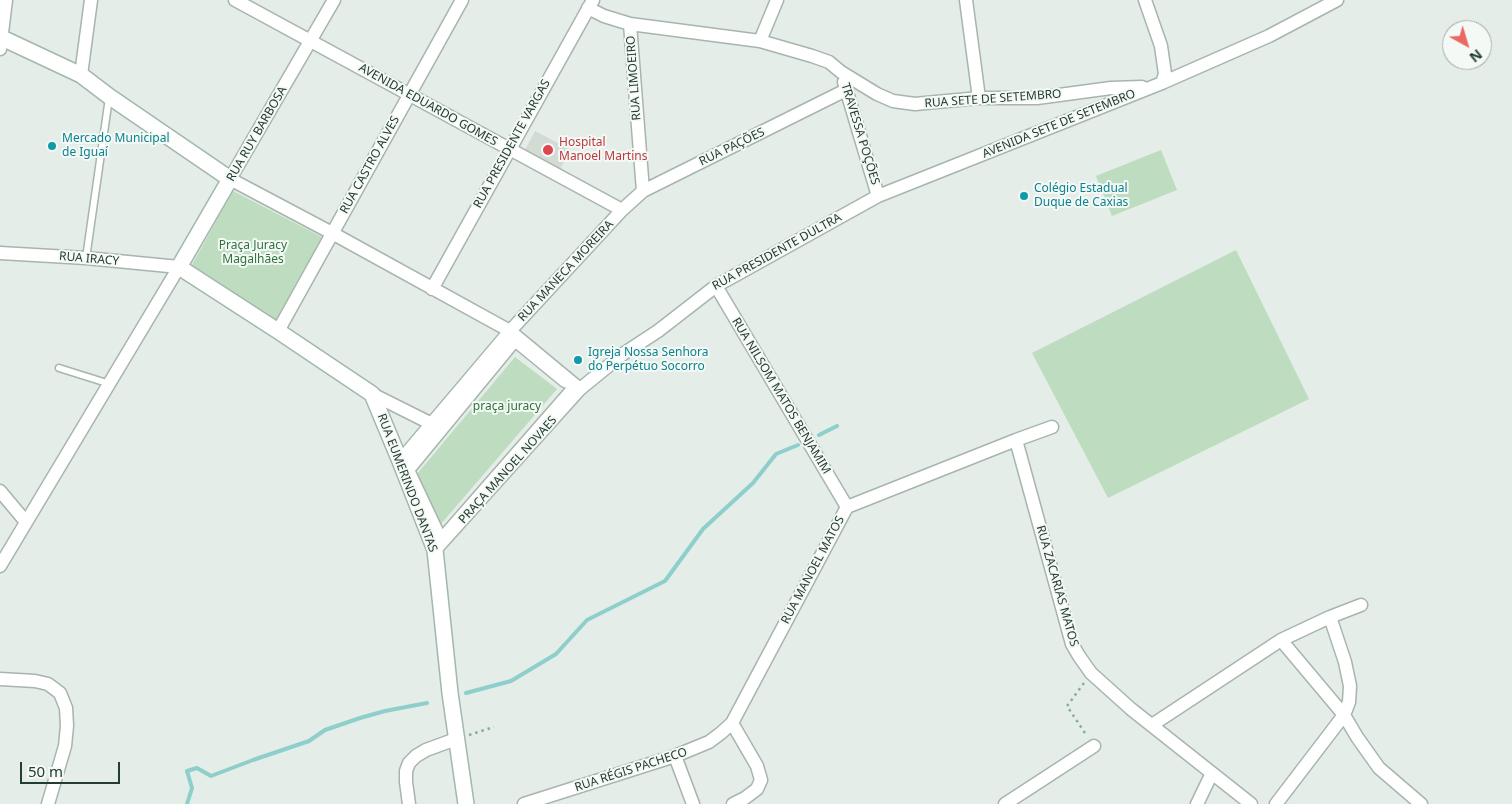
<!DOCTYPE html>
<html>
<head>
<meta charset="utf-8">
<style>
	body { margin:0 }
	#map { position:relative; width:1512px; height:804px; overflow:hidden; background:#e4ede7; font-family:"Noto Sans",sans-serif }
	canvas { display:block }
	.north { position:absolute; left:1442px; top:20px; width:50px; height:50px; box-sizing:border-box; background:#f4f9f6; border:1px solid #a1aea7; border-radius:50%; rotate:141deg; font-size:14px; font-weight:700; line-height:20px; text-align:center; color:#243d31 }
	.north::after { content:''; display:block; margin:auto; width:18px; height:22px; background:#eb6963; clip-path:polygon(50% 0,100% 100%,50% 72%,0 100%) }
	.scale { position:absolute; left:20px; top:762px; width:100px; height:22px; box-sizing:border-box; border:2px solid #243d31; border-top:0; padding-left:6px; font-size:15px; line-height:18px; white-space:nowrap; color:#243d31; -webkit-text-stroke:4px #f4f9f6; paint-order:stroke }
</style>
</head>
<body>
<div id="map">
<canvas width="1512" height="804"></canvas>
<div class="north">N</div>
<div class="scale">50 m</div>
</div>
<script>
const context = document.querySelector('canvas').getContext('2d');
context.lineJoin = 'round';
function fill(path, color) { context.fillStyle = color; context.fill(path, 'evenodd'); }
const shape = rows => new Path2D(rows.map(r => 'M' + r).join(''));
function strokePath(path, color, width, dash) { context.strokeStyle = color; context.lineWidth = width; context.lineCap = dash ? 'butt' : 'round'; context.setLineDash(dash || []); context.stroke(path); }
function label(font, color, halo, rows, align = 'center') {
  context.font = font + ' "Noto Sans",sans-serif'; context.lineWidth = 4; context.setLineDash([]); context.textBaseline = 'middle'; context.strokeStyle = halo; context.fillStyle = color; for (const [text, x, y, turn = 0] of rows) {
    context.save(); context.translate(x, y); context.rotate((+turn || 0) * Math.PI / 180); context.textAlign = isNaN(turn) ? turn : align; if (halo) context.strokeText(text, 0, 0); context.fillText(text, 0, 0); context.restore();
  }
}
const built = shape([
	[535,131,571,150,560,169,525,150]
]);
const green = shape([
	[1161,150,1177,190,1112,216,1096,176],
	[233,191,322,237,275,321,190,268],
	[1236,250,1309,399,1108,498,1032,353],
	[515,357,557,389,441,524,417,474]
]);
const stream = shape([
	[819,435,837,426],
	[466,693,511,681,556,654,587,620,665,581,703,529,753,483,776,454,798,445],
	[187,804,192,788,187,771,197,768,211,776,253,760,309,741,325,730,360,718,385,711,427,703]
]);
const path = shape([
	[1084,683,1067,706,1087,736],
	[469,735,494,727]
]);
const lane = shape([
	[86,258,109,98],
	[59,368,110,384]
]);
const street = shape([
	[235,0,622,210],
	[334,0,230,179,332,233,510,331,580,389],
	[966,0,979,98],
	[1145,0,1161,46,1165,74,1162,83],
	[588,8,604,16,630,24,760,41,812,56,829,62,841,72,877,94,893,101,915,104,979,98,1037,98,1111,88,1142,87],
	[630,24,643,191],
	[760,41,777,0],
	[0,49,6,0],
	[81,75,91,0],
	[844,82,878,196],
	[0,253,86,258,179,267,0,566],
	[716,286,847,507],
	[432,289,593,0],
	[278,331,462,0],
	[515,340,565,381,574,384,573,389,441,540,408,470,515,340],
	[372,394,432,424],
	[1016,440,1072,644,1079,656,1091,673,1131,709,1251,804],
	[400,461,510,331,622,210,643,191,846,90],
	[0,491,26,522],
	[435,550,580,389,623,354,658,331,716,286,878,196,1162,83,1269,36,1337,0],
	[1281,640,1344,715,1357,737,1379,768,1421,804],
	[0,679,35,681,48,684,60,693,66,708,67,726,65,746,48,804],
	[732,723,757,766,761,780,757,789,745,798,733,804],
	[1152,725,1281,640,1330,617,1361,605],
	[675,756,693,804],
	[409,804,406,782,406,771,409,763,416,756,426,750,456,739],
	[524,804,675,756,709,742,721,733,732,723,847,507,1016,440,1052,427],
	[1005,804,1094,746],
	[1197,804,1212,773],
	[1276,804,1344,715,1349,702,1350,686,1345,662,1330,617]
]);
const secondary = shape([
	[0,37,81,75,110,97,230,179,179,267,278,331,372,394,400,461,435,550,450,693,466,804]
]);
const markers = [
	[52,146,5,"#0f9aa8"],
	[548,150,6,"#e0444e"],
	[1024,196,5,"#0f9aa8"],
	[578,360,5,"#0f9aa8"]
];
const streetNames = [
	["RUA LIMOEIRO",634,78,-94],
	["RUA SETE DE SETEMBRO",993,99,-4],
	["AVENIDA EDUARDO GOMES",428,105,29],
	["AVENIDA SETE DE SETEMBRO",1059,124,-22],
	["RUA RUY BARBOSA",257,134,-60],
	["TRAVESSA POÇÕES",860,134,73],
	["RUA PRESIDENTE VARGAS",512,144,-61],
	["RUA PAÇÕES",732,147,-26],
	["RUA CASTRO ALVES",370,165,-61],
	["RUA PRESIDENTE DULTRA",777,252,-29],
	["RUA IRACY",89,259,5],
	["RUA MANECA MOREIRA",566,271,-47],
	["RUA NILSOM MATOS BENJAMIM",781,396,59],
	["PRAÇA MANOEL NOVAES",508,470,-48],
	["RUA EUMERINDO DANTAS",407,483,69],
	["RUA MANOEL MATOS",813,570,-62],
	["RUA ZACARIAS MATOS",1057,586,74],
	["RUA RÉGIS PACHECO",631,770,-18]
];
const cultureNames = [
	["Mercado Municipal",62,139],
	["de Iguaí",62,153],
	["Colégio Estadual",1034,189],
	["Duque de Caxias",1034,203],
	["Igreja Nossa Senhora",588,353],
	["do Perpétuo Socorro",588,367]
];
const healthNames = [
	["Hospital",559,143],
	["Manoel Martins",559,157]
];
const parkNames = [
	["Praça Juracy",253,246],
	["Magalhães",253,260],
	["praça juracy",507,407]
];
fill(built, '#d2dcd5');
fill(green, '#beddc0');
strokePath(stream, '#8ecfcc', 4);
strokePath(lane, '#a7b5ad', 9);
strokePath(street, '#a7b5ad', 15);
strokePath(secondary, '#a2b8ac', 18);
strokePath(path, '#86af99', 2.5, [2.5, 4]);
strokePath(lane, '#fff', 6);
strokePath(street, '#fff', 12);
strokePath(secondary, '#fff', 15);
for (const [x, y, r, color] of markers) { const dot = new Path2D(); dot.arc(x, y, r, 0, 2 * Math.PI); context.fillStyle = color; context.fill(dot); strokePath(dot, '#f4f9f6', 2); }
label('12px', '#243d31', '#f4f9f6', streetNames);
label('12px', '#0d838f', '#f4f9f6', cultureNames, 'left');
label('12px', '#be3a42', '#f4f9f6', healthNames, 'left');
label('12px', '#30723c', '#f4f9f6', parkNames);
</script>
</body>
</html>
